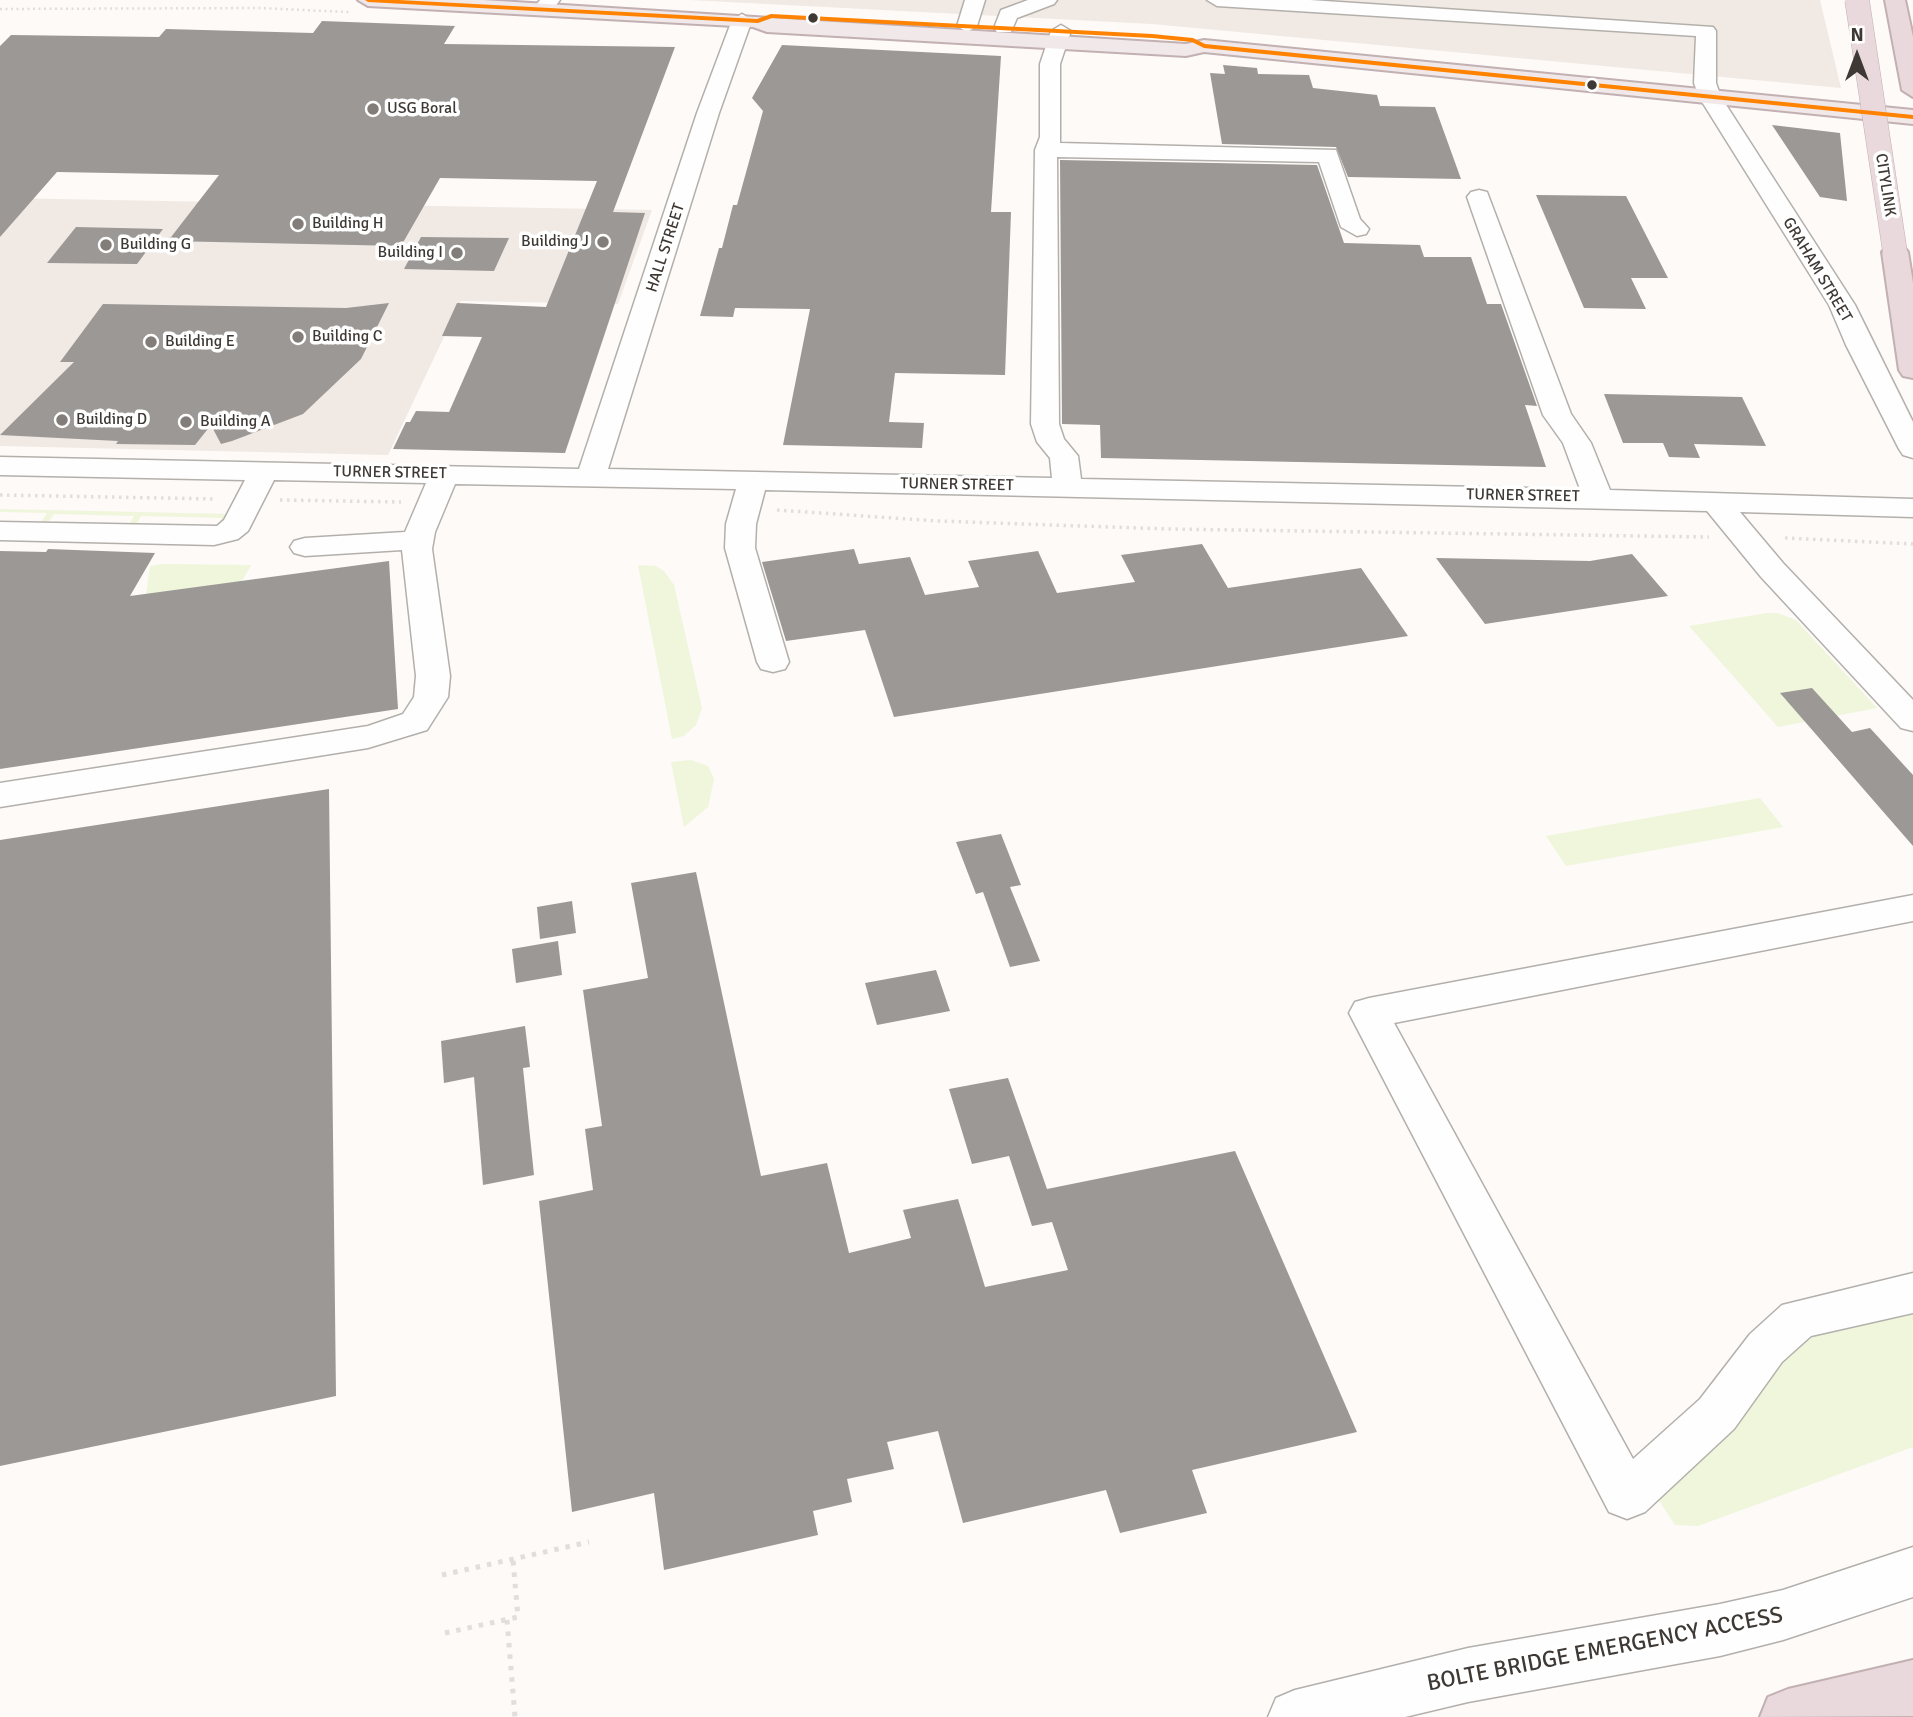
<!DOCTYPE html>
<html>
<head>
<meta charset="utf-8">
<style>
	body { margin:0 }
	#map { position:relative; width:1913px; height:1717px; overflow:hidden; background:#fdfaf7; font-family:Signika,sans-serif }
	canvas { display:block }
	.north { position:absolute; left:1822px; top:21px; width:70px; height:70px; -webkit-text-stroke:5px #fff; paint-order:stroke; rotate:0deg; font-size:19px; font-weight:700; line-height:28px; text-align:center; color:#3f3935 }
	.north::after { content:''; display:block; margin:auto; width:24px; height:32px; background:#3f3935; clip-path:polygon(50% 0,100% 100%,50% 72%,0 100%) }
</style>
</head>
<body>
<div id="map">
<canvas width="1913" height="1717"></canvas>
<div class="north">N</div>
</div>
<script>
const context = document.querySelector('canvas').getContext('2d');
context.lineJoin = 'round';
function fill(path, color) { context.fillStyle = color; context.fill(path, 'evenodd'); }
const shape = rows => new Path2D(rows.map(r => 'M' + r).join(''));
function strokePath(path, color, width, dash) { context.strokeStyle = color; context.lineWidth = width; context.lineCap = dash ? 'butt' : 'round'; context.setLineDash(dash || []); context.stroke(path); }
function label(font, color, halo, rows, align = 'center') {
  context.font = font + ' Signika,sans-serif'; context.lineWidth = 7; context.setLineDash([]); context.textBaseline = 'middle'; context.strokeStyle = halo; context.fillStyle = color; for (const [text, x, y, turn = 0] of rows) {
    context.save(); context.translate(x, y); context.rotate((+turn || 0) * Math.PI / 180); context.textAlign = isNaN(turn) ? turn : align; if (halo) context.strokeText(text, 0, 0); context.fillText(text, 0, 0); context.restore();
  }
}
const built = shape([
	[690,0,1820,0,1841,88,1152,24],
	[0,198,652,210,618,304,461,301,388,455,0,446]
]);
const green = shape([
	[0,509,230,514,216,529,222,518,141,516,135,527,128,527,134,516,54,514,47,524,40,524,47,513,0,512],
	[163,564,251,565,241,583,146,596,150,566],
	[638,565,656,566,664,571,674,585,702,708,696,725,684,736,672,739],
	[1767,613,1777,613,1796,620,1877,708,1778,727,1689,626],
	[691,760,708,766,714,779,708,807,684,827,671,762],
	[1760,798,1783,827,1566,866,1546,836],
	[1913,1311,1913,1447,1698,1526,1675,1525,1658,1499,1796,1339]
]);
const building = shape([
	[322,21,455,26,444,44,675,47,613,212,645,213,565,453,393,449,406,422,410,422,416,411,449,412,482,337,442,336,457,303,546,307,597,181,440,178,401,246,168,241,219,175,57,172,0,237,0,46,11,35,159,37,166,29,313,33],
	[782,45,1001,56,991,212,1011,212,1005,375,895,373,889,422,924,423,922,448,783,445,810,309,735,308,733,317,700,316,719,248,722,248,733,205,737,205,763,111,752,98],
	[1223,65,1257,68,1258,74,1309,75,1313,88,1377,95,1380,106,1435,107,1461,179,1348,177,1336,147,1222,144,1210,73,1225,74],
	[1772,125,1840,133,1847,201,1820,197],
	[1060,160,1317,165,1344,243,1420,245,1424,257,1471,257,1487,304,1501,304,1537,406,1525,405,1546,467,1101,458,1100,425,1062,424],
	[1536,195,1626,196,1668,278,1631,278,1646,309,1584,308],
	[76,227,163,229,137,264,47,263],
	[421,237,509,238,494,271,404,269],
	[389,303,361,359,303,414,232,441,221,444,211,425,195,445,116,444,118,441,0,435,74,362,60,362,103,304,346,308],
	[1604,394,1742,397,1766,446,1694,444,1700,458,1669,457,1663,443,1623,443],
	[1202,544,1228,588,1361,568,1408,636,894,717,865,630,786,641,762,562,854,549,859,564,910,557,925,595,979,587,968,561,1038,551,1057,593,1135,582,1121,555],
	[48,549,155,553,130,596,389,561,398,709,0,769,0,551,46,552],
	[1632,554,1668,596,1485,624,1436,558,1590,561],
	[1812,688,1852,732,1870,728,1913,775,1913,846,1780,693],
	[329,789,336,1396,0,1466,0,840],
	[1001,834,1021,885,1010,887,1040,961,1010,967,983,892,976,894,956,842],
	[696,872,761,1176,827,1163,849,1253,911,1238,903,1210,958,1199,985,1287,1068,1270,1052,1222,1032,1226,1009,1156,972,1164,949,1089,1008,1078,1047,1189,1235,1151,1357,1432,1192,1470,1207,1513,1120,1533,1106,1490,963,1523,938,1431,887,1442,894,1469,847,1479,852,1502,813,1511,818,1535,664,1570,654,1493,572,1512,539,1201,593,1190,585,1129,602,1126,583,990,648,978,631,883],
	[572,901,576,933,540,939,537,907],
	[558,941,562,975,516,983,512,949],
	[936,970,950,1011,877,1025,865,983],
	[525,1026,530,1067,523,1068,534,1175,483,1185,474,1077,444,1083,441,1041]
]);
const pathFar2 = shape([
	[0,9,260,8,349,12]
]);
const pathFar1 = shape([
	[0,495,216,499],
	[280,500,401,502],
	[777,510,937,521,1168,529,1709,537],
	[1785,538,1913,544]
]);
const path = shape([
	[442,1575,589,1542],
	[507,1620,515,1717],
	[445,1633,518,1617,513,1560]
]);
const minor = shape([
	[540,0,560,0,550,13,543,15,533,9,540,0],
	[965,0,985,0,977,26,967,32,957,26,965,0],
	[1028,0,1057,0,1054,4,1017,18,1011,32,997,32,994,28,1001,10,1028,0],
	[1207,0,1310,0,1713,27,1716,31,1716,83,1721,97,1855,305,1913,422,1913,458,1903,455,1899,449,1846,345,1829,305,1699,97,1694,83,1696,36,1217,6,1207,0],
	[742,14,752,20,719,113,608,469,1052,478,1050,458,1037,442,1031,424,1035,150,1040,137,1040,64,1051,31,1061,25,1071,31,1060,64,1060,143,1336,150,1360,219,1369,229,1366,234,1357,236,1341,227,1319,162,1057,157,1059,424,1064,439,1078,456,1081,479,1580,489,1563,443,1543,415,1467,197,1471,192,1479,190,1487,192,1571,414,1591,443,1610,490,1913,499,1913,517,1740,512,1783,563,1913,700,1913,731,1901,728,1761,577,1707,511,765,490,756,524,755,548,789,662,785,669,773,672,761,669,757,662,725,548,726,524,736,489,455,484,435,532,432,549,450,676,448,697,427,730,368,748,0,807,0,783,368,726,403,714,414,697,416,676,402,550,305,556,294,553,290,547,294,541,305,538,405,532,426,483,274,480,248,531,238,539,214,545,0,540,0,522,217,526,224,520,245,480,0,475,0,457,579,469,697,113,732,20,742,14],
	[1913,895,1913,921,1394,1023,1633,1459,1700,1399,1750,1334,1782,1305,1913,1273,1913,1313,1811,1336,1782,1362,1734,1429,1645,1512,1627,1519,1609,1512,1349,1013,1355,1002,1369,998,1913,895],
	[1913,1547,1913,1597,1783,1640,1720,1656,1468,1702,1405,1717,1268,1717,1276,1698,1295,1690,1468,1648,1720,1604,1783,1590,1913,1547]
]);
const major = shape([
	[358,0,483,0,1186,44,1204,40,1913,110,1913,124,1204,52,1186,56,767,32,753,27,368,6,358,0]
]);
const highway = shape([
	[1885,0,1905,0,1913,37,1913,97,1902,90,1885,0],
	[1895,244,1904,247,1908,252,1913,283,1913,378,1903,376,1899,370,1882,252,1886,247,1895,244],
	[1913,1660,1913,1716,1760,1717,1768,1697,1788,1689,1913,1660]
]);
const highwayBridge = shape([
	[1857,0,1895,252]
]);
const bus1 = shape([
	[365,0,399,0,757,19,771,14,1152,34,1193,38,1205,44,1913,115,1913,119,1204,48,1192,42,1152,38,772,18,758,23,368,2,365,0]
]);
const markers = [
	[813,18,6,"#3f3935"],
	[1592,85,6,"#3f3935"],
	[373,109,7,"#827d79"],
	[298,224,7,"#827d79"],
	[603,242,7,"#827d79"],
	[106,245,7,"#827d79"],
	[457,253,7,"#827d79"],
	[298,337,7,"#827d79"],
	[151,342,7,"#827d79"],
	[62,420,7,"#827d79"],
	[186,422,7,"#827d79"]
];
const farPoinames = [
	["USG Boral",387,109],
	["Building H",312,224],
	["Building J",589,242,"right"],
	["Building G",120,245],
	["Building I",443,253,"right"],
	["Building C",312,337],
	["Building E",165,342],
	["Building D",76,420],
	["Building A",200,422]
];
const farStreetnames = [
	["CITYLINK",1885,185,81],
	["HALL STREET",666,248,-72],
	["GRAHAM STREET",1817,270,59],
	["TURNER STREET",390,473,1],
	["TURNER STREET",957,485,1],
	["TURNER STREET",1523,496,1]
];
const nearStreetnames = [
	["BOLTE BRIDGE EMERGENCY ACCESS",1605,1650,-11]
];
fill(built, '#f1e9e3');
fill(green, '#eff6dc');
fill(building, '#9b9895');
strokePath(minor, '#b3b0ac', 3);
strokePath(major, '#c2b0b2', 4);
strokePath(highway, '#c2b0b2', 4);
strokePath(pathFar2, '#e0dfde', 2.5, [2, 3.5]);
strokePath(pathFar1, '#e0dfde', 3.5, [2.5, 4.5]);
strokePath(path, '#e0dfde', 5, [4.5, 7]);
fill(minor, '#fffefe');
fill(major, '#f1e8e9');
fill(highway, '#e9d9dc');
strokePath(highwayBridge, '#c2b0b2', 25, []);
strokePath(highwayBridge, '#e9d9dc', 24);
fill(bus1, '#ff8200');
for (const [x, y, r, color] of markers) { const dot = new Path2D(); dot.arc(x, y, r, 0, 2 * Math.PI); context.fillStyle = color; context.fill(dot); strokePath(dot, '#fff', 2.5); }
label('16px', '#3f3935', '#fff', farPoinames, 'left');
label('16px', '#3f3935', '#fff', farStreetnames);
label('23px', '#3f3935', '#fff', nearStreetnames);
</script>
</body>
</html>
